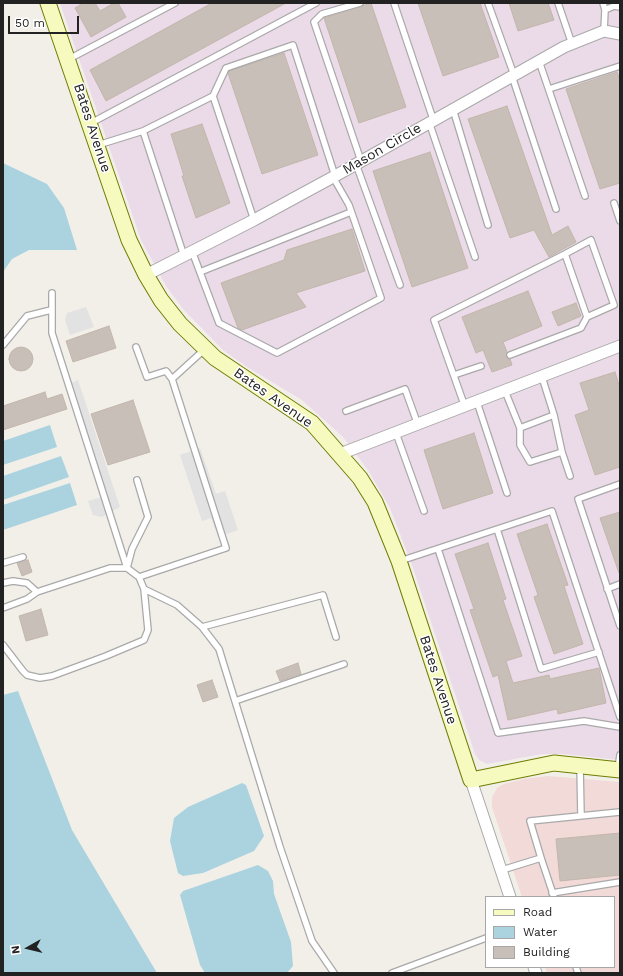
<!DOCTYPE html>
<html>
<head>
<meta charset="utf-8">
<style>
	body { margin:0 }
	#map { position:relative; width:623px; height:976px; overflow:hidden; background:#f2efe9; font-family:"Work Sans",sans-serif }
	canvas { display:block }
	.frame { position:absolute; inset:0; border:4px solid #222; pointer-events:none }
	.legend { position:absolute; left:485px; top:896px; width:130px; height:72px; box-sizing:border-box; background:#fff; border:1px solid #a7a7a7; margin:0; padding:5px 7px; list-style:none; font-size:12px; color:#222 }
	.legend li { display:flex; align-items:center; gap:8px; height:20px }
	.legend b { width:20px; border:1px solid #a7a7a7 }
	.north { position:absolute; left:8px; top:928px; width:40px; height:40px; -webkit-text-stroke:3px #fff; paint-order:stroke; rotate:262deg; font-size:11px; font-weight:700; line-height:16px; text-align:center; color:#222 }
	.north::after { content:''; display:block; margin:auto; width:14px; height:18px; background:#222; clip-path:polygon(50% 0,100% 100%,50% 72%,0 100%) }
	.scale { position:absolute; left:8px; top:16px; width:71px; height:18px; box-sizing:border-box; border:2px solid #222; border-top:0; padding-left:5px; font-size:12px; line-height:14px; white-space:nowrap; color:#222; -webkit-text-stroke:3px #fff; paint-order:stroke }
</style>
</head>
<body>
<div id="map">
<canvas width="623" height="976"></canvas>
<div class="frame"></div>
<ul class="legend">
<li><b style="height:5px;background:#f7fabf"></b>Road</li>
<li><b style="height:11px;background:#aad3df"></b>Water</li>
<li><b style="height:11px;background:#c7bfb8"></b>Building</li>
</ul>
<div class="north">N</div>
<div class="scale">50 m</div>
</div>
<script>
const context = document.querySelector('canvas').getContext('2d');
context.lineJoin = 'round';
function fill(path, color) { context.fillStyle = color; context.fill(path, 'evenodd'); }
const shape = rows => new Path2D(rows.map(r => 'M' + r).join(''));
function strokePath(path, color, width, dash) { context.strokeStyle = color; context.lineWidth = width; context.lineCap = dash ? 'butt' : 'round'; context.setLineDash(dash || []); context.stroke(path); }
function label(font, color, halo, rows, align = 'center') {
  context.font = font + ' "Work Sans",sans-serif'; context.lineWidth = 3; context.setLineDash([]); context.textBaseline = 'middle'; context.strokeStyle = halo; context.fillStyle = color; for (const [text, x, y, turn = 0] of rows) {
    context.save(); context.translate(x, y); context.rotate((+turn || 0) * Math.PI / 180); context.textAlign = isNaN(turn) ? turn : align; if (halo) context.strokeText(text, 0, 0); context.fillText(text, 0, 0); context.restore();
  }
}
const commercial = shape([
	[548,776,620,782,620,973,547,973,545,967,614,967,614,897,522,897,492,807,492,797,497,788,504,784,524,779]
]);
const industrial = shape([
	[60,3,620,3,620,760,564,754,542,754,487,764,479,760,475,754,412,565,390,508,368,470,343,437,302,400,247,367,223,350,183,309,166,286,141,240]
]);
const parking = shape([
	[86,307,94,327,70,335,65,320,67,313],
	[78,380,120,507,102,517,93,515,88,501,103,497,66,385],
	[200,448,216,494,225,491,238,530,218,537,211,518,202,521,180,455]
]);
const water = shape([
	[3,163,47,184,64,208,77,250,29,250,12,259,3,272],
	[50,425,57,447,3,465,3,441],
	[61,456,69,477,3,500,3,476],
	[70,483,77,505,3,530,3,505],
	[18,691,72,830,157,973,3,973,3,695],
	[242,783,246,785,264,836,254,851,203,873,183,876,178,873,170,841,174,818,188,807],
	[258,865,268,871,273,881,274,894,291,942,293,966,287,973,205,973,200,965,180,895,183,891]
]);
const building = shape([
	[83,3,95,3,100,11,114,3,118,3,126,17,91,37,75,8,83,3],
	[212,3,286,3,106,101,90,70,212,3],
	[371,3,406,107,359,123,324,18,371,3],
	[418,3,480,3,499,57,443,76,418,3],
	[509,3,548,3,554,20,518,31,509,3],
	[284,53,318,155,262,174,228,73,229,71,284,53],
	[617,72,620,80,620,183,600,189,566,89,617,72],
	[507,106,552,235,568,226,576,242,549,257,534,230,510,238,468,119,507,106],
	[202,124,230,203,196,218,182,176,184,176,171,134,202,124],
	[430,152,468,268,412,287,373,171,430,152],
	[352,229,365,271,296,293,306,307,242,330,238,328,221,283,284,260,287,250,352,229],
	[528,291,542,326,503,342,507,352,506,357,510,359,512,365,492,372,483,350,476,353,462,317,528,291],
	[576,303,581,316,558,326,552,312,576,303],
	[109,326,116,348,73,362,66,341,109,326],
	'9 359a12 12 0 1 1 24 0a12 12 0 1 1-24 0Z',
	[615,372,620,388,620,467,595,475,575,415,589,410,580,383,615,372],
	[45,392,47,399,62,394,67,409,3,430,3,406,45,392],
	[133,400,150,452,108,465,91,414,133,400],
	[474,433,493,493,443,509,424,450,474,433],
	[620,512,620,573,619,573,600,518,620,512],
	[547,524,568,585,564,586,583,644,554,654,534,597,538,595,517,534,547,524],
	[488,543,506,599,503,600,522,656,506,661,513,683,549,675,550,679,599,668,606,703,558,714,557,709,508,720,498,675,493,677,470,610,474,609,455,554,488,543],
	[28,560,32,572,22,576,17,563,28,560],
	[41,609,48,635,26,641,19,616,41,609],
	[298,663,301,674,280,681,276,671,298,663],
	[212,680,218,697,203,702,197,685,212,680],
	[620,833,620,875,560,881,556,839,620,833]
]);
const lane = shape([
	[360,3,322,14,314,22,361,161],
	[394,3,433,119],
	[488,3,514,75],
	[558,3,572,44],
	[603,3,605,10,604,31],
	[605,10,614,6,620,7],
	[69,59,175,3],
	[539,61,585,196],
	[512,76,556,209],
	[549,89,620,66],
	[213,96,226,68,293,45,335,176],
	[453,109,488,225],
	[429,122,475,257],
	[91,123,316,3],
	[143,131,213,96,254,220],
	[98,145,143,131,184,256],
	[356,164,400,285],
	[614,203,620,221],
	[192,251,219,323,277,353,381,298,349,205,333,177],
	[200,272,351,212],
	[52,293,52,333,127,568,139,577,226,548,172,379,205,349],
	[3,345,27,316,51,310],
	[136,347,147,377,166,371,172,379],
	[510,355,581,328,587,317],
	[454,375,481,366],
	[505,391,520,428,554,415,542,377],
	[477,402,507,493],
	[465,407,434,320,565,254,591,240,614,305,587,317,565,254],
	[346,411,405,389,418,425],
	[520,428,520,445,530,462,562,452,554,415],
	[396,433,424,511],
	[562,452,570,476],
	[620,484,578,499,620,626],
	[497,529,541,669,599,652],
	[438,549,498,733,584,721,620,727],
	[400,561,552,511,620,717],
	[3,563,23,557],
	[139,577,144,589,177,605,202,627,219,649,280,847,312,941,334,973],
	[3,583,13,581,27,583,37,592,110,568,127,568,132,549,148,517,137,480],
	[607,589,620,584],
	[3,608,27,599,37,592],
	[202,627,323,595,336,637],
	[3,645,23,671,27,675,40,678,52,676,106,656,144,640,148,630,144,589],
	[235,701,344,664],
	[580,766,581,816],
	[618,769,620,755],
	[541,858,530,821,620,812],
	[502,870,541,858,554,897],
	[552,893,620,882],
	[576,967,578,973],
	[392,973,486,938]
]);
const street = shape([
	[146,275,254,220,335,176,564,47,604,31,620,34],
	[340,454,620,346],
	[471,780,510,897],
	[534,967,536,973]
]);
const secondary = shape([
	[48,3,129,240,146,275,161,300,180,324,215,358,312,423,360,478,375,502,399,561,471,780,554,763,620,770]
]);
const streetNames = [
	["Bates Avenue",92,128,72],
	["Mason Circle",382,149,-30],
	["Bates Avenue",273,398,35],
	["Bates Avenue",438,680,72]
];
fill(commercial, '#f2dad9');
fill(industrial, '#ebdbe8');
fill(parking, '#e2e2e2');
fill(water, '#aad3df');
fill(building, '#c7bfb8');
strokePath(building, '#c4b6ab', 1);
strokePath(lane, '#a9a9a9', 8);
strokePath(street, '#a9a9a9', 13);
strokePath(secondary, '#707d05', 17);
strokePath(lane, '#fff', 5.5);
strokePath(street, '#fff', 11);
strokePath(secondary, '#f7fabf', 15);
label('14px', '#222', '#fff', streetNames);
</script>
</body>
</html>
